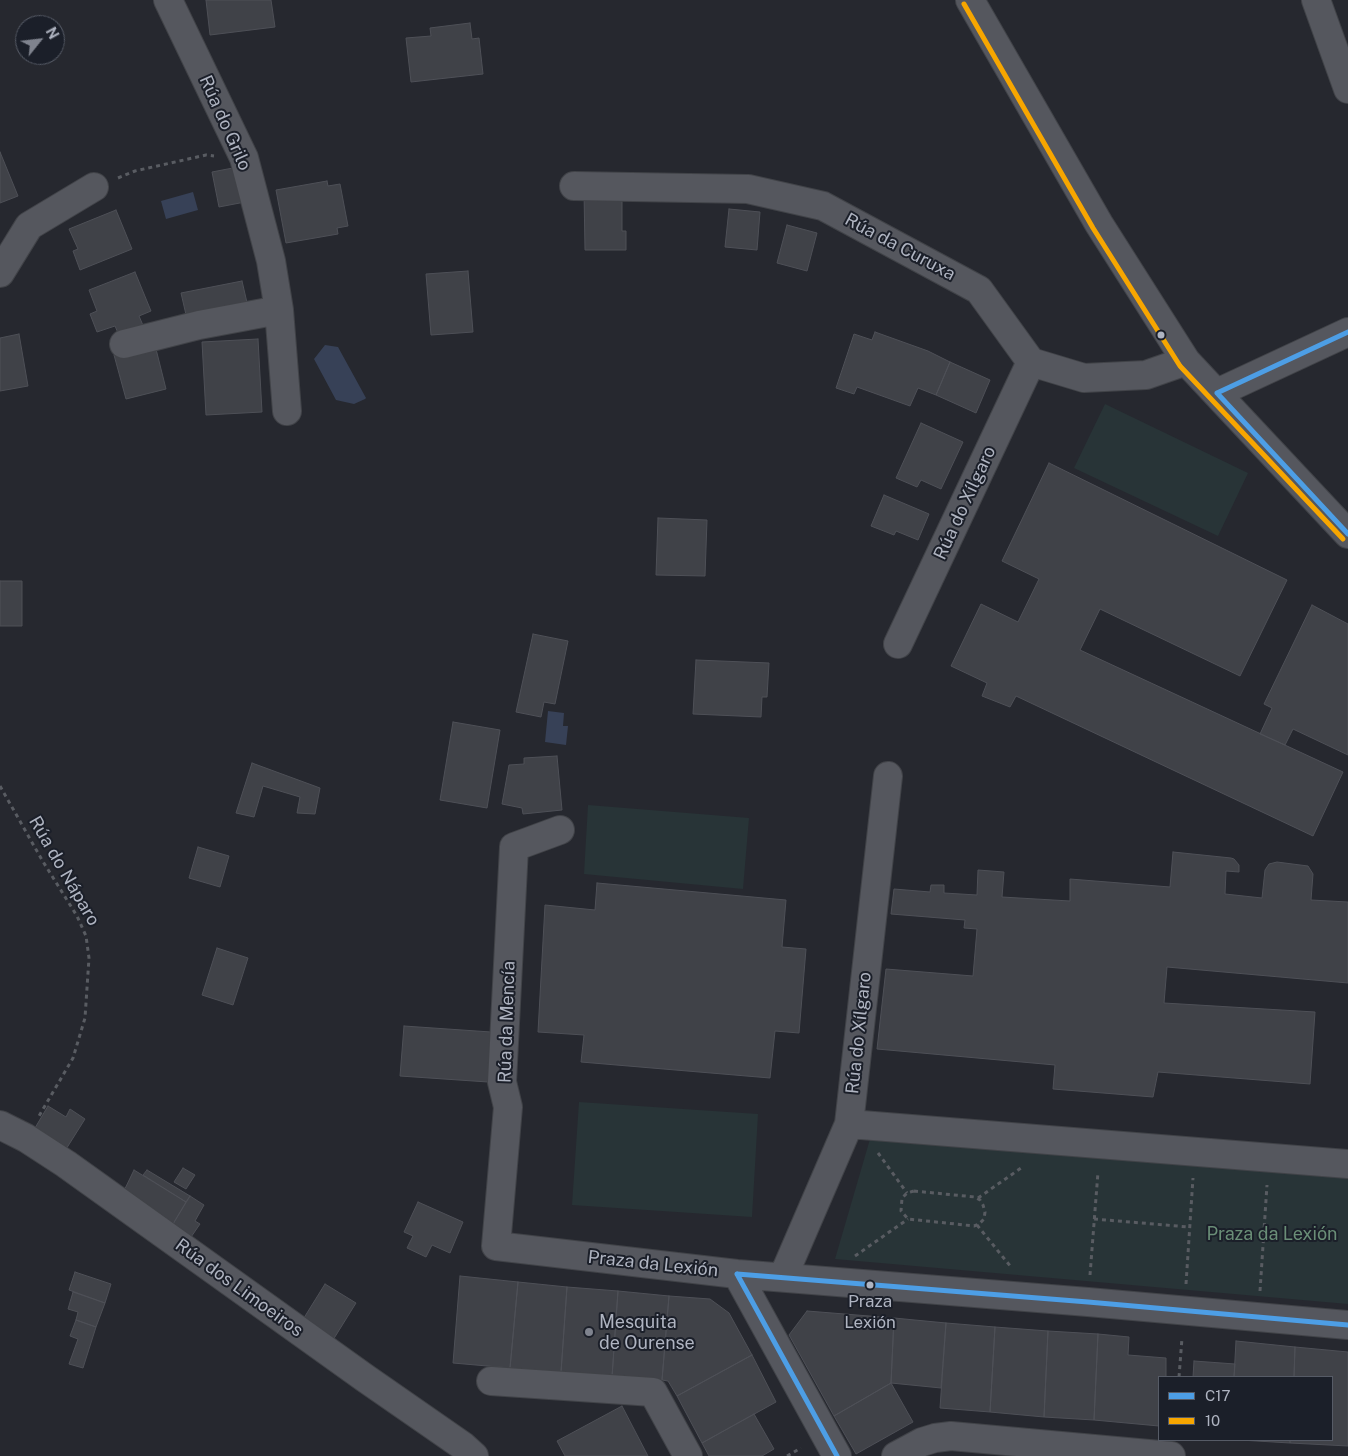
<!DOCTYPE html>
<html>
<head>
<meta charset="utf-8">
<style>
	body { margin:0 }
	#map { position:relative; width:1348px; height:1456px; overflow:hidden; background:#26282f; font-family:"Public Sans",sans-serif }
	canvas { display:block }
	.legend { position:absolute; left:1158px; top:1376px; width:175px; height:65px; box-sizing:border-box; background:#1b1f29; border:1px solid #565b66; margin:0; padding:6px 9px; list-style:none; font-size:15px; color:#afb4c1 }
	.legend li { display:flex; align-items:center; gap:10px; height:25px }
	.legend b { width:25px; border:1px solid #565b66 }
	.north { position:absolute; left:15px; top:15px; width:50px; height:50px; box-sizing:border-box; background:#1b1f29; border:1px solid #565b66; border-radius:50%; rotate:61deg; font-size:14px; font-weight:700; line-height:20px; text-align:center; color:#afb4c1 }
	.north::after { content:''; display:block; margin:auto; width:18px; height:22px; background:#7f838e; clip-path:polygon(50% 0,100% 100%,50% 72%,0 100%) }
</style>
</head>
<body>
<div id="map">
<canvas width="1348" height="1456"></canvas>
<ul class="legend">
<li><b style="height:6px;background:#4d9ee5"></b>C17</li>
<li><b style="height:6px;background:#f7a600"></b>10</li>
</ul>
<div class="north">N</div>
</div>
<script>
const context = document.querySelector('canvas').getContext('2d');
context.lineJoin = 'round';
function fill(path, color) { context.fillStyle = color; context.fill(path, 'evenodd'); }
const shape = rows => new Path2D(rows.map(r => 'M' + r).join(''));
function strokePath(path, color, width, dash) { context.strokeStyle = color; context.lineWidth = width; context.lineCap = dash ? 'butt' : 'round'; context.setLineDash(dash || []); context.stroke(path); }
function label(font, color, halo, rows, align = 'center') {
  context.font = font + ' "Public Sans",sans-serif'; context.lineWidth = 4; context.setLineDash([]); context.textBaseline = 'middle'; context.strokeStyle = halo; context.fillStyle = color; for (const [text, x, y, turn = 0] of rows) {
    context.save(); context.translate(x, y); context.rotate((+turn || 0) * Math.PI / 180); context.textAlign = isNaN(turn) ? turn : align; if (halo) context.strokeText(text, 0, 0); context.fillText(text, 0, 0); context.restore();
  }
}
const green = shape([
	[1105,404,1248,473,1218,536,1074,468],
	[588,805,749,818,743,889,584,874],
	[579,1102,758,1114,752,1217,572,1205],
	[870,1139,1348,1176,1348,1304,835,1259]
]);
const water = shape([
	[193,192,198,210,166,219,161,201],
	[325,345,338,347,366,398,365,399,354,404,336,400,314,359],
	[548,711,564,713,563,726,568,726,566,745,545,742]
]);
const building = shape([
	[206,0,271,0,275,27,210,35,206,0],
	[470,23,472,39,479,38,483,74,411,82,406,38,431,36,430,28,470,23],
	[0,152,18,196,0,203,0,152],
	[238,167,245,202,219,207,212,172,238,167],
	[327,181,328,186,340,184,348,226,337,228,338,234,286,243,276,190,327,181],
	[622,190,622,231,626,231,626,250,585,250,584,191,622,190],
	[729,209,760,212,757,250,725,247,729,209],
	[116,210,132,249,80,270,73,251,78,249,69,229,116,210],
	[787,225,817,233,807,271,777,263,787,225],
	[468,271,473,332,431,335,426,274,468,271],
	[135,272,151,311,139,316,145,330,121,340,115,326,97,332,90,314,97,311,89,290,135,272],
	[242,281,248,307,187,319,181,293,242,281],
	[875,332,928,351,950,362,936,395,918,388,910,406,857,387,854,394,836,388,854,334,872,340,875,332],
	[19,334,28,386,0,391,0,338,19,334],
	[258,339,262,412,206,415,202,342,258,339],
	[155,345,166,389,126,399,114,355,155,345],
	[950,362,990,380,976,413,936,395,950,362],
	[921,423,963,442,941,489,921,480,917,487,896,478,921,423],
	[1049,463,1287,580,1240,676,1100,609,1080,650,1343,772,1313,836,1016,696,1010,707,982,696,987,683,951,666,981,604,1018,622,1039,579,1002,561,1049,463],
	[884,495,929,514,918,540,896,531,894,535,871,526,884,495],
	[658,518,707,520,705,576,656,575,658,518],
	[0,581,22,581,22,626,0,626,0,581],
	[1312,605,1348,624,1348,755,1293,729,1285,745,1260,734,1272,708,1264,704,1312,605],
	[533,634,568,641,555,704,544,702,541,717,516,712,533,634],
	[696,660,769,663,767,697,762,697,761,717,693,714,696,660],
	[453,722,500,730,487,808,440,800,453,722],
	[557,756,562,810,523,814,522,808,502,804,509,765,524,764,524,758,557,756],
	[252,763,320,788,315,814,297,813,300,797,263,786,254,817,236,813,252,763],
	[198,847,229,856,220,887,189,878,198,847],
	[1173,852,1231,858,1234,859,1239,865,1239,872,1226,871,1225,894,1262,898,1265,870,1269,864,1277,862,1308,866,1313,874,1311,900,1348,902,1348,983,1167,967,1164,1003,1315,1012,1310,1084,1158,1072,1153,1097,1053,1089,1055,1065,877,1049,886,969,973,976,977,929,964,928,965,920,891,914,894,889,930,892,931,885,944,885,944,893,977,895,978,870,1004,872,1002,897,1070,901,1070,879,1170,887,1173,852],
	[597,883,786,900,782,947,806,949,799,1033,775,1031,770,1078,581,1062,584,1035,538,1032,545,905,595,910,597,883],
	[217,948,248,958,233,1005,202,995,217,948],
	[404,1026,491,1032,488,1082,400,1076,404,1026],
	[48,1106,66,1117,70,1109,85,1119,63,1154,32,1133,48,1106],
	[183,1168,195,1175,186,1189,174,1182,183,1168],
	[134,1170,186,1202,170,1229,121,1197,134,1170],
	[147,1170,190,1196,186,1202,143,1175,147,1170],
	[190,1196,204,1205,195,1221,200,1224,189,1240,170,1229,190,1196],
	[418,1202,463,1222,450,1253,432,1245,426,1257,407,1248,413,1236,404,1232,418,1202],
	[75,1272,111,1284,105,1303,69,1290,75,1272],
	[460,1276,518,1282,510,1368,453,1363,460,1276],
	[518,1282,567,1287,561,1372,510,1368,518,1282],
	[325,1284,356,1303,333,1340,302,1321,325,1284],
	[567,1287,618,1291,612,1377,561,1372,567,1287],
	[618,1291,669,1296,662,1380,612,1377,618,1291],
	[73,1292,105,1303,96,1327,76,1320,78,1312,68,1309,73,1292],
	[669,1296,710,1299,729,1313,752,1355,677,1396,668,1381,662,1380,669,1296],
	[807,1311,894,1318,891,1383,834,1416,789,1335,807,1311],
	[894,1318,946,1323,941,1388,891,1383,894,1318],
	[76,1320,96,1327,83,1368,69,1364,78,1339,70,1336,76,1320],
	[946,1323,995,1327,990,1412,940,1408,946,1323],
	[995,1327,1048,1331,1044,1417,990,1412,995,1327],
	[1048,1331,1098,1334,1094,1420,1044,1417,1048,1331],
	[1098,1334,1129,1337,1128,1355,1166,1358,1166,1377,1159,1377,1159,1426,1094,1420,1098,1334],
	[1236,1341,1295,1347,1294,1377,1234,1377,1236,1341],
	[1295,1347,1348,1352,1348,1446,1290,1443,1290,1440,1332,1440,1332,1377,1294,1377,1295,1347],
	[752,1355,776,1402,702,1443,677,1396,752,1355],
	[1194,1361,1235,1364,1234,1377,1193,1377,1194,1361],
	[891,1383,913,1422,856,1454,834,1416,891,1383],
	[622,1406,648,1456,565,1456,557,1441,622,1406],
	[754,1414,774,1449,762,1456,709,1456,702,1443,754,1414],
	[1240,1440,1290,1440,1290,1443,1240,1440]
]);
const path = shape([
	[118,178,135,171,206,155,214,156],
	[0,786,42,860,77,916,86,936,89,958,85,1018,73,1058,39,1116],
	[878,1153,907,1193],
	[914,1191,975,1197,980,1200,983,1205,985,1212,984,1219,979,1224,974,1226,908,1219,901,1211,902,1198,907,1193,914,1191],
	[978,1198,1024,1166],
	[1094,1219,1189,1227],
	[977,1225,1011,1267],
	[855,1256,908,1219],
	[1090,1275,1098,1172],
	[1186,1284,1193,1178],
	[1260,1291,1267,1185],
	[1179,1377,1182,1338],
	[787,1456,801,1448]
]);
const minor = shape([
	[168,0,244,158,271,261,279,310,287,411],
	[970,0,1099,224,1186,361,1348,534],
	[1316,0,1348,89],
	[574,186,748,189,823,206,979,290,1031,362,1084,378,1146,375,1186,361],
	[0,273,29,226,94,187],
	[124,344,199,325,279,310],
	[1217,393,1348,332],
	[898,644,1031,362],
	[560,830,514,847,502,1082,508,1107,496,1246,737,1274,1088,1302,1348,1325],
	[849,1124,1348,1164],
	[0,1125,26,1138,66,1164,365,1378,463,1446,474,1456],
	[737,1274,837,1456],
	[783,1277,849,1124,888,776],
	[491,1381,653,1392,688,1456],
	[896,1456,922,1442,935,1438,951,1436,1171,1456]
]);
const bus1 = shape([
	[1217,393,1348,534],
	[1217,393,1348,332],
	[737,1274,1088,1302,1348,1325],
	[737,1274,837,1456]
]);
const bus2 = shape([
	[964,4,1093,228,1180,366,1343,539]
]);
const markers = [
	[1161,335,4.5,"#afb4c1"],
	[870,1285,4.5,"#afb4c1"],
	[589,1332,5,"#7f838e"]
];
const busNames = [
	["Praza",870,1302],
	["Lexión",870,1323]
];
const streetNames = [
	["Rúa do Grilo",225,123,66],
	["Rúa da Curuxa",900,247,28],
	["Rúa do Xílgaro",965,503,-65],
	["Rúa do Náparo",64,871,60],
	["Rúa da Mencía",507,1022,-88],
	["Rúa do Xílgaro",859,1033,-84],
	["Praza da Lexión",653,1264,6],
	["Rúa dos Limoeiros",239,1288,36]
];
const parkNames = [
	["Praza da Lexión",1272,1234]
];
const poiNames = [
	["Mesquita",599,1322],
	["de Ourense",599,1343]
];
fill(green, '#283437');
fill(water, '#374157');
fill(building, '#404248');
strokePath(building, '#4e5057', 1);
strokePath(minor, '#414348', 30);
strokePath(path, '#595c62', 3, [4, 4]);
strokePath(minor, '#55575e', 28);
strokePath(bus1, '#4d9ee5', 5);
strokePath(bus2, '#f7a600', 5);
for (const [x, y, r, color] of markers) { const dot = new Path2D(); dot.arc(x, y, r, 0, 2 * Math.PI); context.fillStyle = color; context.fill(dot); strokePath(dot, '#1b1f29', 2); }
label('17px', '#afb4c1', '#1b1f29', busNames);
label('18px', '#afb4c1', '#1b1f29', streetNames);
label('18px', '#6a8e77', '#1b1f29', parkNames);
label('18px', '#afb4c1', '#1b1f29', poiNames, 'left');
</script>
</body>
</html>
